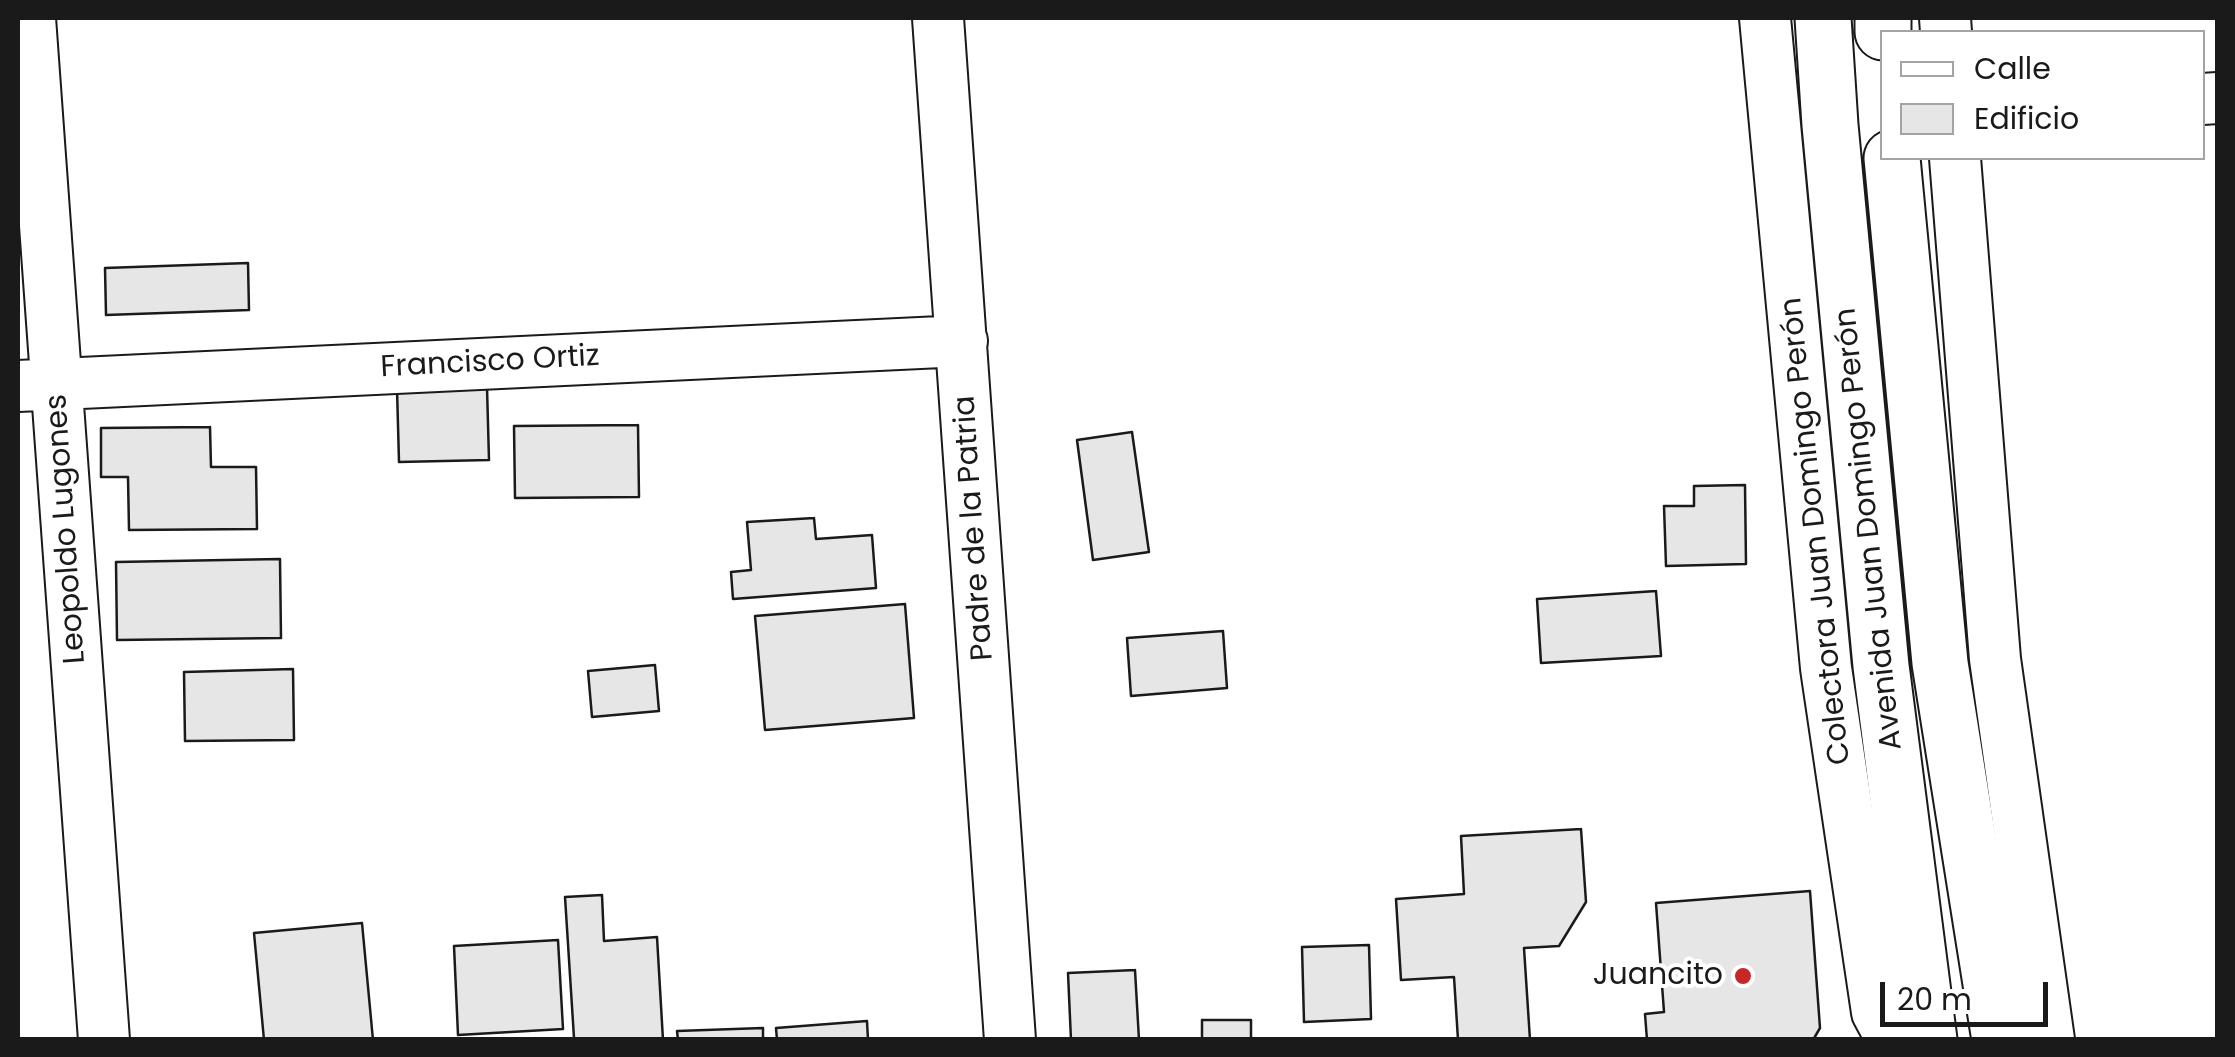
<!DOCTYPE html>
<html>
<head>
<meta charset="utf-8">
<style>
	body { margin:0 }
	#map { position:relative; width:2235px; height:1057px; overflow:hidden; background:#fff; font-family:Poppins,sans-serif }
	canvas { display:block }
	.frame { position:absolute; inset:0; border:20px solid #1a1a1a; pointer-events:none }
	.legend { position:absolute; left:1880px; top:30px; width:325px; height:130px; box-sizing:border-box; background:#fff; border:2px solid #a3a3a3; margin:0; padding:12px 18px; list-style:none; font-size:30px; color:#1a1a1a }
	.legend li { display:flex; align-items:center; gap:20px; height:50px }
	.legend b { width:50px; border:2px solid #a3a3a3 }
	.scale { position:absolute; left:1880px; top:982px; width:168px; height:45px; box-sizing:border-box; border:5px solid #1a1a1a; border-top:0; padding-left:12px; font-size:30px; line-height:35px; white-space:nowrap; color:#1a1a1a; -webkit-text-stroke:8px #fff; paint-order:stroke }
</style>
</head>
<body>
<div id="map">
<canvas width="2235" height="1057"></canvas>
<div class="frame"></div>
<ul class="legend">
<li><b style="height:12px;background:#fff"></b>Calle</li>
<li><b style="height:28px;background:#e6e6e6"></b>Edificio</li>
</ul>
<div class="scale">20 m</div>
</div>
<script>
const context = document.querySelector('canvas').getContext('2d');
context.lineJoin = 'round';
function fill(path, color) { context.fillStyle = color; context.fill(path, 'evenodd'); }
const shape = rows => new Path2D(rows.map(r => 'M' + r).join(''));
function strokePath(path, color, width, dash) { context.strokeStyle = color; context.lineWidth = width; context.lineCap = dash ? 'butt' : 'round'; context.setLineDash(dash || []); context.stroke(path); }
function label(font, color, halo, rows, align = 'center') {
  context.font = font + ' Poppins,sans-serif'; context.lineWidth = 8; context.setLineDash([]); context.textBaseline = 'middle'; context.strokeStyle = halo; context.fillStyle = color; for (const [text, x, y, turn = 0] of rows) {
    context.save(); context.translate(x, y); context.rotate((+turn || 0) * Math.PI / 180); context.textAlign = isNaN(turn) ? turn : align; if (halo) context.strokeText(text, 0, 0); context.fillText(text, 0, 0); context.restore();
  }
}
const building = shape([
	[248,263,249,310,106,315,105,268,248,263],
	[487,387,489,460,399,462,397,389,487,387],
	[638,425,639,497,515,498,514,426,638,425],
	[210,427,211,467,256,467,257,529,129,530,128,477,101,477,101,428,210,427],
	[1132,432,1149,552,1093,560,1077,440,1132,432],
	[1745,485,1746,564,1666,566,1664,506,1694,506,1694,486,1745,485],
	[814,518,816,539,872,535,876,588,733,599,731,572,751,570,747,522,814,518],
	[280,559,281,638,117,640,116,562,280,559],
	[1656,591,1661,656,1541,663,1537,599,1656,591],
	[905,604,914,718,765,730,755,616,905,604],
	[1223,631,1227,688,1131,696,1127,638,1223,631],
	[655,665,659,711,592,717,588,671,655,665],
	[293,669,294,740,185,741,184,672,293,669],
	[1581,829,1586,902,1559,946,1524,948,1530,1040,1458,1040,1454,977,1401,980,1396,899,1464,894,1461,836,1581,829],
	[1810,891,1820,1028,1813,1040,1647,1040,1645,1014,1664,1012,1656,903,1810,891],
	[602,895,604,941,657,937,663,1040,552,1040,574,1038,565,897,602,895],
	[362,923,373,1040,264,1040,254,933,362,923],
	[558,940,563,1029,458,1035,454,946,558,940],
	[1369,945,1371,1019,1304,1022,1302,947,1369,945],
	[1135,970,1139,1040,1071,1040,1068,973,1135,970],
	[1202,1020,1251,1020,1251,1040,1202,1040,1202,1020],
	[867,1021,868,1040,777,1040,776,1028,867,1021],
	[763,1028,763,1040,678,1040,677,1031,763,1028]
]);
const minor = shape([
	[30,18,104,1040],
	[938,18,1010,1040],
	[1765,18,1826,668,1877,1012,1892,1040],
	[1945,18,1946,32],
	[2202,99,2218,98],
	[1955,158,1995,659,2049,1040],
	[18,386,962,341]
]);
const secondary = shape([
	[1823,18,1830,125,1881,666,1929,1040],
	[1883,18,1883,32],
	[1892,158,1940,663,2000,1040]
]);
const markers = [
	[1743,976,10,"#c62828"]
];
const streetNames = [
	["Francisco Ortiz",490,363,-3],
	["Padre de la Patria",975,528,-94],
	["Leopoldo Lugones",67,529,-94],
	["Avenida Juan Domingo Perón",1870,529,-96],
	["Colectora Juan Domingo Perón",1817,531,-96]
];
const poiNames = [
	["Juancito",1723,976]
];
fill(building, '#e6e6e6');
strokePath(building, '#1a1a1a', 2.5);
strokePath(minor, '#1a1a1a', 54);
strokePath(secondary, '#1a1a1a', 59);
strokePath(minor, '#fff', 50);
strokePath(secondary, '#fff', 55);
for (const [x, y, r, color] of markers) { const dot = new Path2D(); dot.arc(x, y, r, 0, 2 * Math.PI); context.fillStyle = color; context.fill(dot); strokePath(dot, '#fff', 4); }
label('30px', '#1a1a1a', '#fff', streetNames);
label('30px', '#1a1a1a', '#fff', poiNames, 'right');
</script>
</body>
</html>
